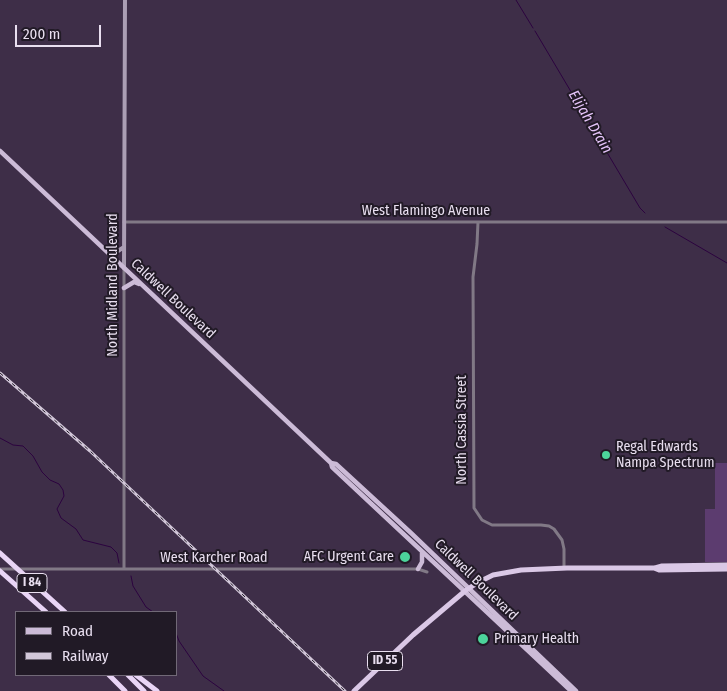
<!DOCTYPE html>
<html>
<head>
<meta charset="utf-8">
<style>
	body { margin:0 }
	#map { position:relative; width:727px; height:691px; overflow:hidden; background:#3e2e48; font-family:"Fira Sans Condensed",sans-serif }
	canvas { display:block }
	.legend { position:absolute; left:15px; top:611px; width:162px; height:65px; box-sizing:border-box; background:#211a26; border:1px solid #716977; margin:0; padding:6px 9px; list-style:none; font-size:15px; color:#e9dff0 }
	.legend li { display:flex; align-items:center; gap:10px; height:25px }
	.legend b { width:25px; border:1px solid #716977 }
	.scale { position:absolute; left:15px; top:25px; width:86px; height:22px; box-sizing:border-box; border:2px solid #e9dff0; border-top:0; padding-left:6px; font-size:15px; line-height:18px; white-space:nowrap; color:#e9dff0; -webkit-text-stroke:4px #211a26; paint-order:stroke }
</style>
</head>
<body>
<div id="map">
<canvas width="727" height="691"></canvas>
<ul class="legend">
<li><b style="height:6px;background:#ccbbd7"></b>Road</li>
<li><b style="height:6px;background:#d2c7d9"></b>Railway</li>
</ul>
<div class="scale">200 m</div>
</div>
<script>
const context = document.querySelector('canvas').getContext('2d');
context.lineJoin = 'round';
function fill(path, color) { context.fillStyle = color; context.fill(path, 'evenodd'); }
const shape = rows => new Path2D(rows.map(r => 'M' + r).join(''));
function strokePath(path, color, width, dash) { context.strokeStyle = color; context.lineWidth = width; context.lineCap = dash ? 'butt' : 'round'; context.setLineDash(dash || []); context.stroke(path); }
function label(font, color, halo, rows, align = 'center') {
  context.font = font + ' "Fira Sans Condensed",sans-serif'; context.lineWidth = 4; context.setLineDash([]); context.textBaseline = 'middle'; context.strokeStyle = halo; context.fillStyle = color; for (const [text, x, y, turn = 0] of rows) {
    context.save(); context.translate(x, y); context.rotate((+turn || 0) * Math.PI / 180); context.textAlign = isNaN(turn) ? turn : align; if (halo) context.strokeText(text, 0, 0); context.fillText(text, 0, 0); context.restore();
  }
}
const green = shape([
	[715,463,727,463,727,562,705,562,705,509,715,509]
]);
const stream = shape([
	[516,0,533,28],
	[535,31,640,208,645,213],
	[665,227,727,263],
	[0,438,13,445,23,446,33,456,42,472,50,480,59,484,63,490,64,496,57,509,61,518,76,529,83,540,111,547,117,553,119,563],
	[131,576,133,586,146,607,153,612],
	[176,633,179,641,203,676,224,691]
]);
const tertiary = shape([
	[124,222,727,222],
	[478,222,477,244,473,277,474,508,482,520,492,525,541,525,549,526,554,529,562,540,564,549,564,568],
	[0,569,418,569,427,572],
	[124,569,124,268]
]);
const secondary = shape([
	[107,251,118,251,124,247],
	[124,268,125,0]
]);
const primary = shape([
	[0,151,331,463,332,467,571,691],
	[124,288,134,282,139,284],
	[331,463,336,464,411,533,576,691],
	[418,569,422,562,422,553]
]);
const trunk = shape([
	[655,568,662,566,727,565],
	[354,691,413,635,465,591,477,583,493,575,521,570,567,568,654,568,659,570,727,569]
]);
const motorway = shape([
	[0,553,65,612],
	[0,571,46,612],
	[109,675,125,691],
	[128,675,144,691],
	[136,675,157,691]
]);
const rail = shape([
	[0,373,90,451,345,691]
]);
const markers = [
	[606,455,5,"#4cd49b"],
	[405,557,6,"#4cd49b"],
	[483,639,6,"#4cd49b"]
];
const shields = [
	[32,583,30],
	[385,661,35]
];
const shieldNames = [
	["I 84",32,583],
	["ID 55",385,661]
];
const streetNames = [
	["West Flamingo Avenue",426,211],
	["North Midland Boulevard",113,285,-90],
	["Caldwell Boulevard",173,299,43],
	["North Cassia Street",462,430,-90],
	["West Karcher Road",214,558],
	["Caldwell Boulevard",476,580,44]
];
const poiNames = [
	["Regal Edwards",616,447],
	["Nampa Spectrum",616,463],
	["AFC Urgent Care",394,557,"right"],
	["Primary Health",494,639]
];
const waterNames = [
	["Elijah Drain",590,122,59]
];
fill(green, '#5c3c6f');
strokePath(stream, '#2c033f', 1);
strokePath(tertiary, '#817986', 3);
strokePath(secondary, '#ab9eb4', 4);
strokePath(primary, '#ccbbd7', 4.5);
strokePath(trunk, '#dac8e6', 5);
strokePath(motorway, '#e9d5f6', 5);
strokePath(rail, '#d2c7d9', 3);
strokePath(rail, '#211a26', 1, [4]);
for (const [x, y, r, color] of markers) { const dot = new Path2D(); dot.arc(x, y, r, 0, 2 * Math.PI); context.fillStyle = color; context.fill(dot); strokePath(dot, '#211a26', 2); }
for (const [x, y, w] of shields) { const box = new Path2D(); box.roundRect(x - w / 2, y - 9.5, w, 19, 4); context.fillStyle = '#211a26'; context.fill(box); strokePath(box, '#e9dff0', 1); }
label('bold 12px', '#e9dff0', null, shieldNames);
label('14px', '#e9dff0', '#211a26', streetNames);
label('14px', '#e9dff0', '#211a26', poiNames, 'left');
label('italic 15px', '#e5c4fa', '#211a26', waterNames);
</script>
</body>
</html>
